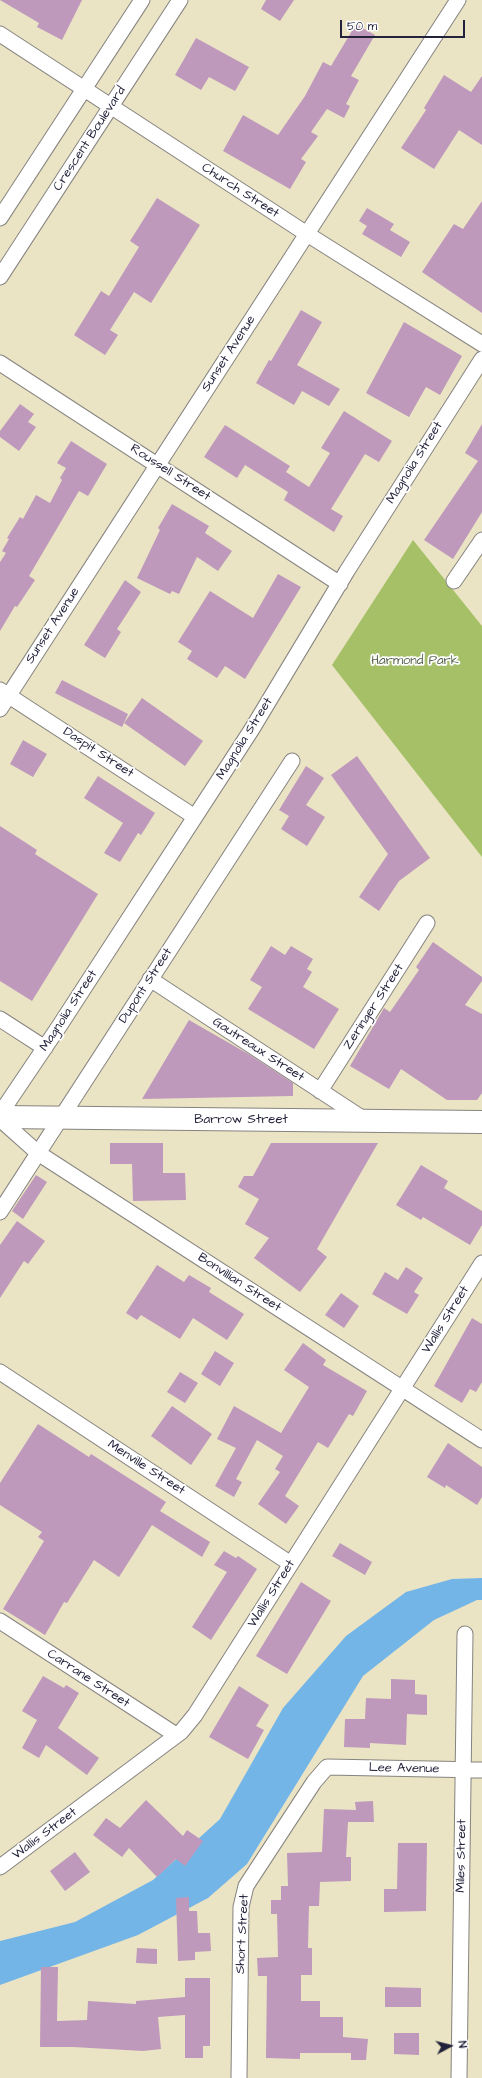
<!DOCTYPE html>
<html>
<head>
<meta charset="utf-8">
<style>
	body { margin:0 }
	#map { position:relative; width:482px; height:2078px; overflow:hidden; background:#eae4c4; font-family:"Architects Daughter",sans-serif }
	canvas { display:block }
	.north { position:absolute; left:430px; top:2026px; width:40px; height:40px; -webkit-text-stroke:3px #fff; paint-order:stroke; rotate:83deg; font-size:11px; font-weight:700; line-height:16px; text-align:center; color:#22223b }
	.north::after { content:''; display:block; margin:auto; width:14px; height:18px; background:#22223b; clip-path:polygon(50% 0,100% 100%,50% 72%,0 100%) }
	.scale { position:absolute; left:340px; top:20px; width:125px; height:18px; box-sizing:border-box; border:2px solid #22223b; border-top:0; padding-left:5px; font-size:12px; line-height:14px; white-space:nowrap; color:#22223b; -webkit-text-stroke:3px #fff; paint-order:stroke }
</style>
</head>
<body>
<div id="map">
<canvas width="482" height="2078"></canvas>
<div class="north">N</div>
<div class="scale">50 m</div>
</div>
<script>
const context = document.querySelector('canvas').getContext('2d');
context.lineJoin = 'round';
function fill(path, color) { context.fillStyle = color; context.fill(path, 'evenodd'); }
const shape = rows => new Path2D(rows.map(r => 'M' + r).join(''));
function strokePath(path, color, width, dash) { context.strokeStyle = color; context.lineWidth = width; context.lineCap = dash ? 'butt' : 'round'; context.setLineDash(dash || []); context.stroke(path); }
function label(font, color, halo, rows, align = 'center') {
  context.font = font + ' "Architects Daughter",sans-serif'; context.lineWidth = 3.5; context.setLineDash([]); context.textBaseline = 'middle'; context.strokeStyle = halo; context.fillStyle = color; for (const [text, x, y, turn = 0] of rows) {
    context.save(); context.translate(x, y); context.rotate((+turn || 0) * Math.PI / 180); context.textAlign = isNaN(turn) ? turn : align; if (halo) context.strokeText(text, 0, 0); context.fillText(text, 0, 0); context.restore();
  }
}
const green = shape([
	[413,540,482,626,482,857,332,665]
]);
const water = shape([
	[482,1578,482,1600,477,1600,434,1620,363,1676,247,1864,208,1898,138,1935,0,1985,0,1941,75,1922,153,1880,220,1819,283,1708,346,1636,406,1592,452,1579]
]);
const building = shape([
	[0,0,82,0,62,40,37,27,39,23],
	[266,0,294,0,280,21,261,9],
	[356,24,375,35,351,76,359,80,346,104,350,106,344,118,327,109,311,132,318,136,301,159,306,162,290,189,223,151,243,115,278,135,305,96,323,62,331,66],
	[196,38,249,67,235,91,209,77,201,90,175,75],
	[444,75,471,92,482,76,482,145,459,130,434,169,401,148,426,110,424,108],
	[157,198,200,225,151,303,134,292,110,330,118,335,105,355,74,335,101,291,109,296,139,247,130,241],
	[482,201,482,313,422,272,454,224,463,229],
	[367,208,394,224,390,230,410,242,401,257,362,234,367,226,359,221],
	[301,310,322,322,297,365,340,389,329,406,302,391,294,405,256,383,269,360,271,361],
	[404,322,462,356,440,395,426,387,409,417,366,393],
	[20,404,34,414,28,422,36,427,19,451,0,437,0,431],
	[344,411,392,441,379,462,365,454,331,509,343,516,334,532,284,500,288,492,245,465,237,478,204,457,225,425,290,466,286,472,309,487,330,453,321,448],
	[482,424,482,512,453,559,424,540,478,461,465,453],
	[71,441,107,464,88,496,79,491,29,576,35,580,17,607,15,606,0,631,0,562,6,553,2,551,9,539,7,538,20,517,23,519,36,495,50,503,62,480,60,478,66,468,57,463],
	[172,504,209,526,205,533,232,551,218,571,197,557,179,594,172,591,170,594,137,578,160,530,158,528],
	[278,574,301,587,245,679,225,666,217,678,187,659,192,651,178,642,210,591,253,618],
	[125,580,141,592,117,629,121,632,105,658,84,645],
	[62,680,128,714,122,727,55,693],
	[142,698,203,741,185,766,124,723],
	[23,740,47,754,33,777,10,764],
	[357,756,430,858,399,881,379,911,359,897,388,854,331,775],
	[306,766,324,778,306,805,325,817,307,846,281,829,289,816,279,810],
	[98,776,155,813,141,835,138,833,120,862,104,853,123,823,84,798],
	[0,826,37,850,35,854,98,894,32,1001,0,981],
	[433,942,482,977,482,981,465,1005,482,1014,482,1093,477,1100,447,1100,401,1069,389,1089,350,1066,384,1008,390,1012,419,970,416,967],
	[271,946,285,955,291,946,313,959,307,969,312,972,303,987,339,1009,314,1049,248,1009,262,987,250,980],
	[189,1020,250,1055,293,1083,293,1096,142,1099],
	[110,1143,163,1143,163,1173,185,1173,186,1200,133,1201,132,1164,110,1164],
	[271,1143,378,1143,317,1249,327,1257,300,1292,254,1258,269,1238,245,1224,259,1199,238,1187,244,1176,253,1176],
	[421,1165,448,1181,444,1188,482,1211,482,1225,470,1245,423,1217,421,1220,396,1205],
	[36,1175,47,1182,23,1219,12,1211],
	[17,1221,45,1241,28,1264,24,1261,0,1298,0,1245],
	[157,1265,184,1282,189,1275,211,1288,209,1292,244,1314,227,1340,193,1318,180,1339,141,1315,137,1320,126,1313],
	[406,1267,423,1278,414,1292,419,1295,407,1314,372,1294,385,1272,398,1280],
	[341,1293,359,1306,344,1328,325,1315],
	[472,1318,482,1324,482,1382,476,1392,470,1389,462,1403,434,1386],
	[303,1343,326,1360,323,1365,367,1391,353,1416,349,1414,328,1448,318,1442,285,1496,299,1506,286,1524,258,1504,280,1472,275,1469,283,1456,257,1440,236,1479,242,1482,234,1497,215,1486,236,1448,217,1439,234,1406,281,1433,309,1387,284,1370],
	[215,1351,234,1363,220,1386,201,1374],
	[180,1372,198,1383,185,1403,167,1392],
	[172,1406,212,1434,191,1465,151,1436],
	[38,1424,89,1457,91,1454,166,1502,160,1511,210,1542,202,1557,152,1525,119,1577,94,1560,67,1603,64,1602,45,1635,3,1609,44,1541,38,1537,42,1532,0,1505,0,1483],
	[448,1443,482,1467,482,1497,477,1505,446,1485,445,1488,427,1477],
	[340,1543,372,1562,365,1575,332,1556],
	[224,1551,236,1558,238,1556,257,1569,211,1640,192,1627,227,1572,214,1565],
	[301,1582,331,1601,287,1674,256,1656],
	[43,1676,64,1688,66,1685,79,1693,58,1728,99,1758,87,1775,46,1745,39,1758,22,1748,37,1720,22,1711],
	[391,1679,415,1680,415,1694,427,1695,427,1715,407,1714,406,1745,370,1743,370,1748,344,1747,345,1719,365,1719,366,1698,391,1699],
	[239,1686,269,1705,256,1726,264,1730,248,1759,209,1737],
	[146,1800,183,1836,187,1830,203,1841,185,1866,176,1859,157,1877,129,1848,122,1857,93,1835,106,1818,120,1828],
	[373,1801,374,1822,348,1822,346,1857,351,1857,351,1881,320,1882,319,1906,309,1906,308,1948,312,1948,312,1975,301,1975,301,2001,320,2001,320,2017,343,2017,343,2037,368,2039,366,2060,351,2060,351,2053,300,2053,300,2059,266,2058,267,1976,258,1976,257,1958,278,1957,277,1914,271,1914,271,1900,281,1900,281,1886,288,1886,287,1853,322,1852,324,1809,356,1810,355,1802],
	[398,1843,427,1843,426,1911,384,1912,384,1889,397,1889],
	[75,1852,90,1872,65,1891,50,1871],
	[189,1897,189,1911,197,1911,198,1933,210,1933,211,1951,195,1952,195,1960,178,1961,176,1898],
	[137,1948,157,1949,157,1964,136,1963],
	[41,1967,58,1967,57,2021,87,2020,88,2001,136,2004,136,2001,185,1997,185,1978,210,1978,210,2046,203,2046,203,2058,185,2058,185,2015,158,2017,161,2049,143,2051,73,2047,40,2047],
	[385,1987,421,1988,421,2007,385,2007],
	[394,2033,419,2033,419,2055,394,2054]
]);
const street = shape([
	[0,34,307,234,482,344],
	[0,218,142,0],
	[0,277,180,0],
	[0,363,340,584],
	[454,581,482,540],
	[0,690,195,817],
	[0,709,458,0],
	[150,979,365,1120],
	[0,1019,45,1048],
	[320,1091,427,923],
	[0,1114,60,1025,252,729,347,571,482,359],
	[0,1119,38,1153,482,1440],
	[0,1212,292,761],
	[0,1372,291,1564],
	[0,1621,176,1735],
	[0,1867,181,1732,195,1715,482,1263],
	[239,2078,241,1907,246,1886,314,1782,327,1767,482,1770],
	[459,2078,465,1634]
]);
const secondary = shape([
	[0,1117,482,1122]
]);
const streetNames = [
	["Crescent Boulevard",90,139,-57],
	["Church Street",240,191,33],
	["Sunset Avenue",229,354,-57],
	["Magnolia Street",415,463,-58],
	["Roussell Street",170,473,33],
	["Sunset Avenue",53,626,-57],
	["Magnolia Street",245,739,-58],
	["Daspit Street",98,753,33],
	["Dupont Street",146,986,-57],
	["Zeringer Street",374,1007,-57],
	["Magnolia Street",69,1011,-57],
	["Gautreaux Street",258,1050,33],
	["Barrow Street",241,1120],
	["Bonvillian Street",239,1283,33],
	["Wallis Street",446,1320,-58],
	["Menville Street",146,1468,33],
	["Wallis Street",272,1594,-58],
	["Carrane Street",88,1679,33],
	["Lee Avenue",404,1769,1],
	["Wallis Street",45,1834,-37],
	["Miles Street",462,1856,-89],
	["Short Street",243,1934,-87]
];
const parkNames = [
	["Harmond Park",415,661]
];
fill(green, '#a5c066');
fill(water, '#74b5e8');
fill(building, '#be99bb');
strokePath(street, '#868380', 17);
strokePath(secondary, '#868380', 24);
strokePath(street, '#fff', 15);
strokePath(secondary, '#fff', 22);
label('13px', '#22223b', '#fff', streetNames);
label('13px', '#56614c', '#fff', parkNames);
</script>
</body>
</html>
